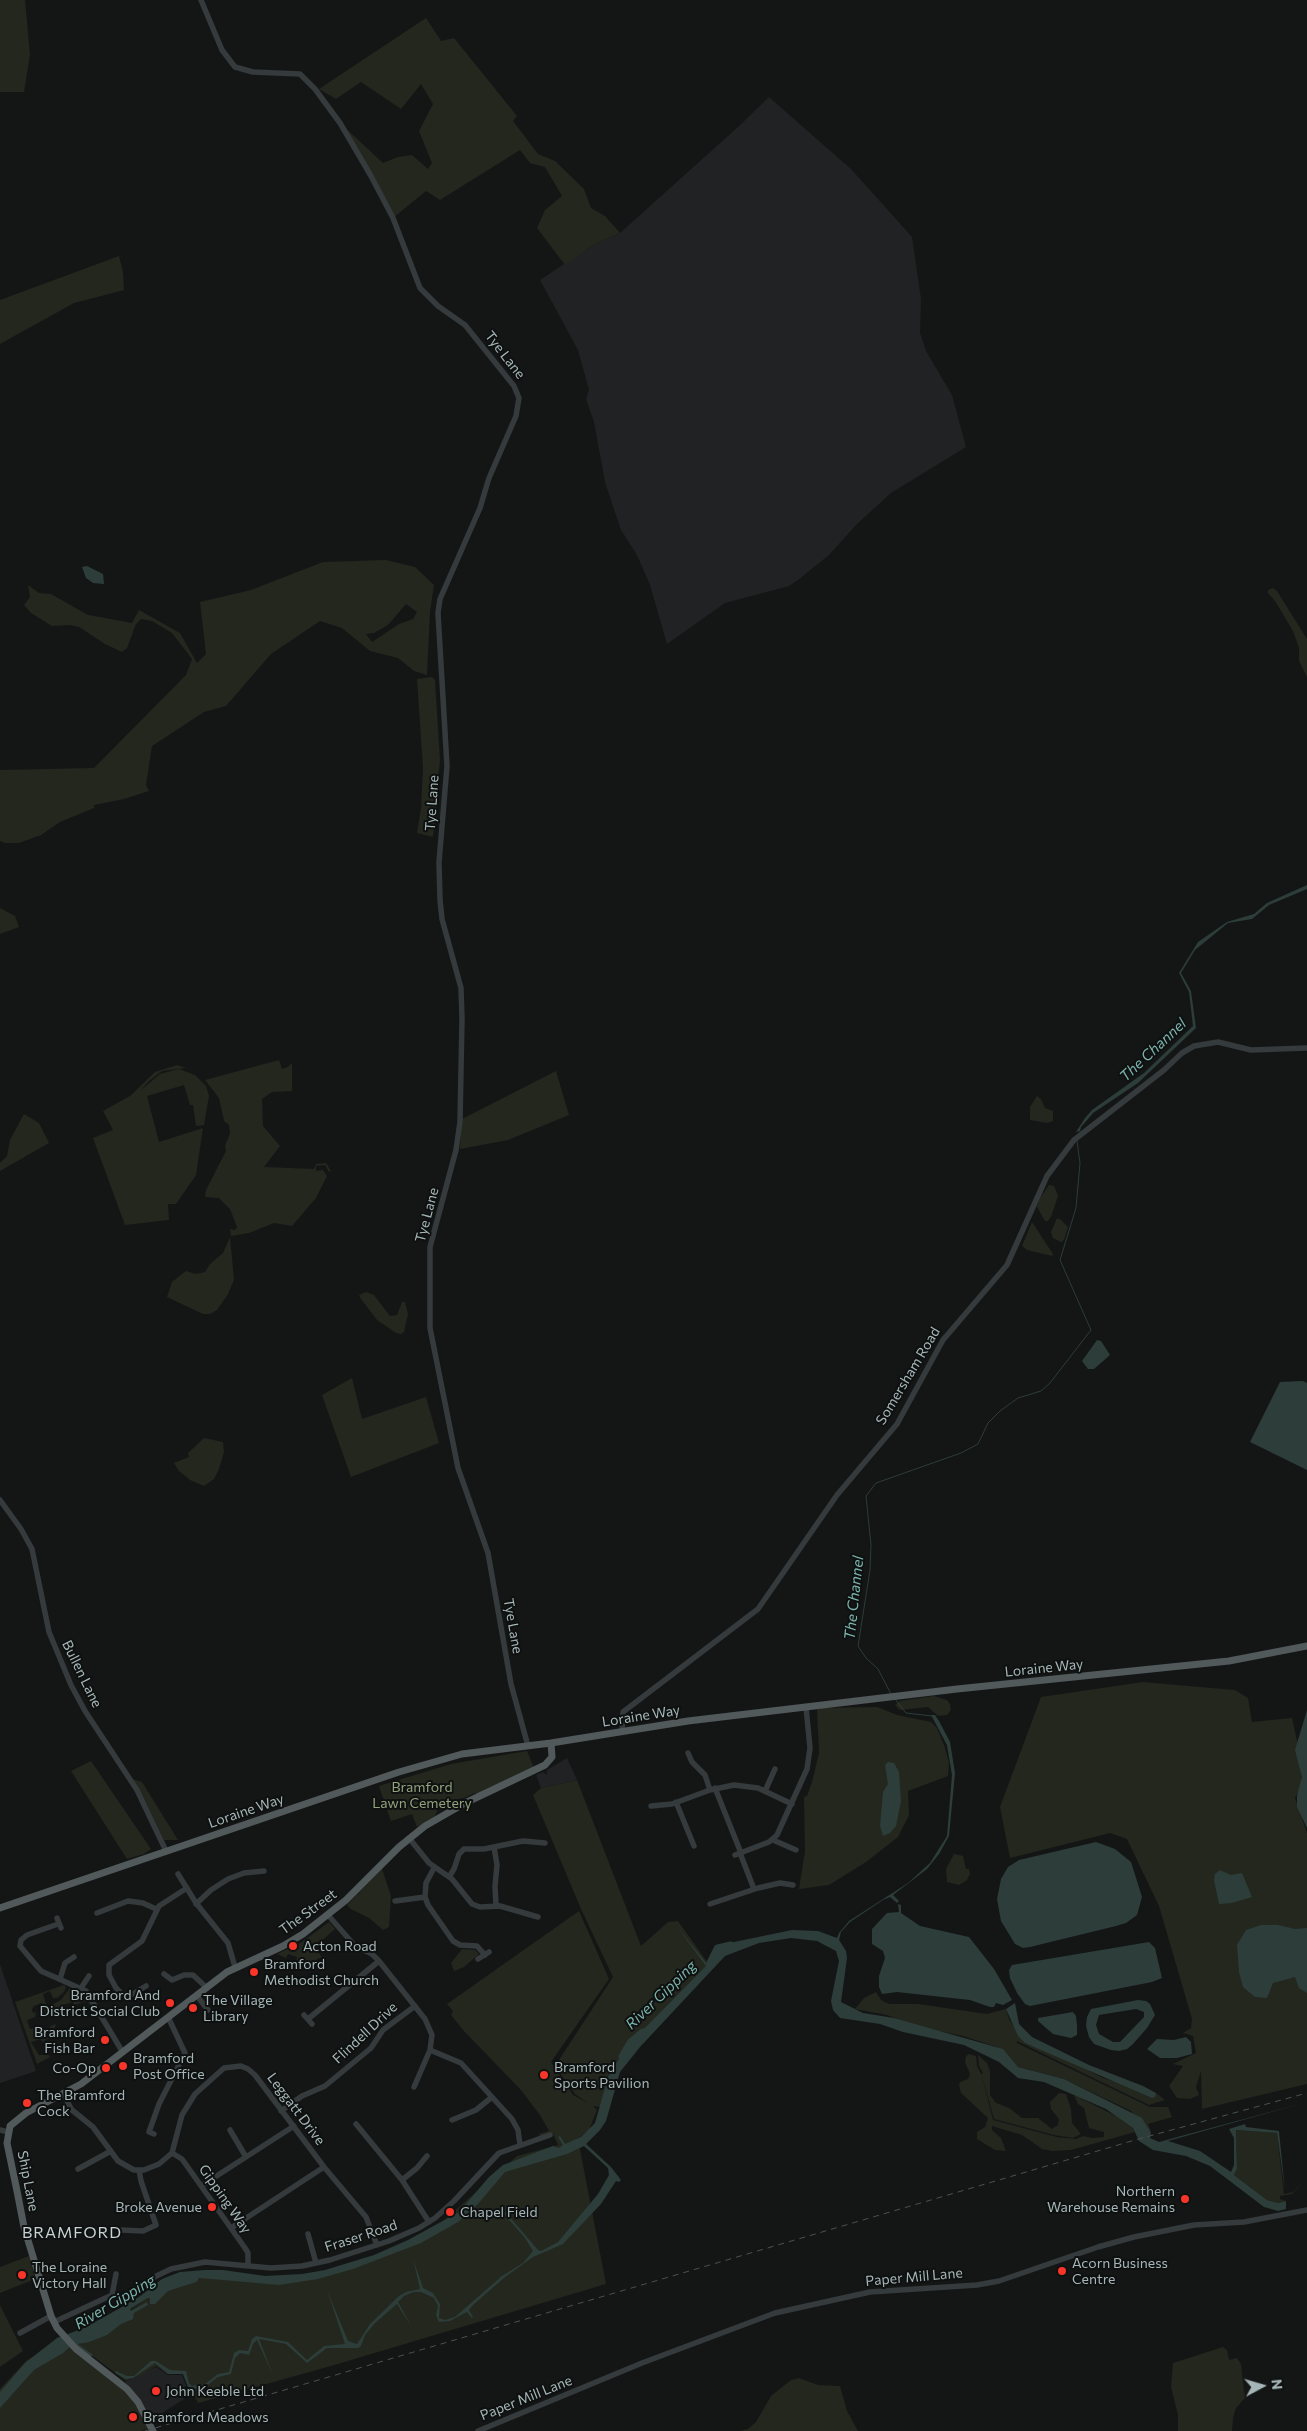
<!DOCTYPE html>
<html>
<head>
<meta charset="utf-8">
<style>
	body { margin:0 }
	#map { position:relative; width:1307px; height:2431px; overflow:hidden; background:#141616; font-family:Commissioner,sans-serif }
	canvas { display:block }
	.north { position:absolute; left:1237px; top:2361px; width:50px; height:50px; -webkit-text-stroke:4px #0f1111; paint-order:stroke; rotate:84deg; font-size:14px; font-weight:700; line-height:20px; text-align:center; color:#a6b6b7 }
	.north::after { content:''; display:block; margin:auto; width:18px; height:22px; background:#a6b6b7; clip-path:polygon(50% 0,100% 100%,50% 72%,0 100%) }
</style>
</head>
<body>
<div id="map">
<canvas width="1307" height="2431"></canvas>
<div class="north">N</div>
</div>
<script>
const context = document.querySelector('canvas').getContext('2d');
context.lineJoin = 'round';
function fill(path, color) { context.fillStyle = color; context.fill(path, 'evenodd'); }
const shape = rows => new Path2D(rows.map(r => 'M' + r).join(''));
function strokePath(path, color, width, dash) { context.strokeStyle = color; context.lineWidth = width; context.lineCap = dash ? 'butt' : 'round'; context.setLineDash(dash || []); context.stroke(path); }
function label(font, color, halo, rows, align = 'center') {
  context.font = font + ' Commissioner,sans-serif'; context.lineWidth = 4; context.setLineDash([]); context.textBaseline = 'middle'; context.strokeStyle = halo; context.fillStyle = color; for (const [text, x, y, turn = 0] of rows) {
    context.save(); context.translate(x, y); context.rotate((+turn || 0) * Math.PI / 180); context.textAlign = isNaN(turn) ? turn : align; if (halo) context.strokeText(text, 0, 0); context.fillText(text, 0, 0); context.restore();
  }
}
const built = shape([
	[769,97,852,170,912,237,921,299,920,333,926,351,952,395,966,447,891,493,857,524,829,555,798,580,789,586,725,603,667,644,650,585,637,555,621,530,605,482,594,422,586,399,589,390,578,350,540,280,593,245,620,233,738,127],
	[567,1758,577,1780,541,1788,536,1775,543,1772,547,1775,547,1770],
	[0,1964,36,2071,0,2083],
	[156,2367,168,2375,182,2375,186,2386,178,2390,184,2399,156,2417,154,2414,149,2417,125,2382]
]);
const green = shape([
	[0,0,25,0,30,55,24,92,0,92],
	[426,18,441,41,454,38,517,116,513,121,538,154,555,161,584,189,591,208,605,216,620,233,593,245,565,265,537,228,545,210,562,196,545,167,530,163,520,150,440,200,426,191,393,218,340,123,383,163,398,157,412,155,428,169,432,163,419,131,433,104,421,84,401,109,361,82,336,99,319,89],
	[119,256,123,272,124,290,74,303,0,344,0,300],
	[386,560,415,567,434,585,430,612,427,675,414,671,398,658,370,651,342,628,320,621,271,654,226,706,204,712,152,746,146,785,149,791,124,799,94,805,94,808,60,822,41,835,19,843,5,843,0,841,0,770,94,768,186,675,192,659,172,633,152,621,141,619,136,624,127,648,122,652,105,644,79,627,70,625,52,626,31,613,24,605,30,597,28,585,39,593,51,594,88,615,132,623,139,610,180,633,197,663,206,654,200,602,251,590,323,562],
	[406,604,417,612,413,619,399,624,372,642,366,634,374,633,388,625],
	[1273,588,1277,591,1307,639,1307,677,1299,661,1299,648,1293,631,1275,601,1268,593,1268,590],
	[432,677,435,680,440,760,433,837,417,833,421,808,423,768,417,679],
	[0,908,15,916,19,927,0,934],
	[279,1060,282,1069,288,1067,292,1063,292,1091,272,1092,262,1099,263,1126,280,1146,264,1167,314,1169,316,1164,326,1163,331,1171,329,1172,325,1165,316,1166,316,1171,323,1170,327,1176,316,1198,292,1226,274,1223,249,1233,231,1236,230,1229,235,1230,237,1227,230,1209,219,1198,205,1197,206,1190,226,1151,225,1146,230,1133,229,1125,224,1121,219,1098,205,1080],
	[177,1065,186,1068,162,1071,149,1081,140,1091,160,1074,179,1069,195,1075,206,1086,209,1096,204,1125,196,1126,193,1105,190,1105,184,1085,147,1096,159,1142,203,1128,196,1175,176,1204,168,1204,169,1220,125,1225,93,1138,113,1130,103,1111,130,1096,155,1072],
	[556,1071,569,1115,508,1140,460,1149,462,1119],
	[1037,1096,1041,1099,1045,1108,1053,1111,1053,1121,1047,1123,1030,1120,1030,1107],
	[24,1114,39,1123,49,1143,0,1171,0,1163,7,1156,10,1140],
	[1049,1185,1054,1186,1058,1196,1051,1217,1048,1221,1045,1221,1037,1207,1039,1200],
	[1057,1218,1061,1220,1068,1227,1064,1240,1061,1242,1053,1238,1051,1232],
	[1032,1222,1053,1254,1052,1256,1027,1250,1022,1246],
	[230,1237,234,1280,228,1294,217,1310,210,1314,203,1314,167,1297,172,1282,182,1274,186,1271,196,1274,205,1272,210,1264,223,1253],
	[366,1292,374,1295,390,1316,397,1315,402,1302,405,1302,408,1314,404,1332,401,1334,396,1333,377,1320,361,1299,359,1295],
	[352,1378,362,1419,426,1397,439,1443,351,1477,322,1395],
	[204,1438,223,1442,224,1452,219,1469,214,1479,204,1486,190,1480,179,1471,174,1463,189,1457,188,1453],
	[1143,1682,1235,1690,1248,1698,1252,1722,1292,1718,1301,1759,1302,1784,1295,1798,1307,1833,1307,2084,1202,2109,1201,2071,1196,2087,1199,2095,1190,2099,1177,2098,1169,2086,1183,2066,1173,2064,1196,2053,1193,2036,1183,2033,1191,2028,1192,2019,1159,1906,1127,1839,1110,1833,1010,1858,1000,1807,1041,1697],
	[934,1696,947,1700,950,1704,951,1710,947,1715,938,1716,928,1707,900,1710,895,1705,900,1701],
	[877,1707,897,1715,931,1722,937,1728,944,1745,949,1762,948,1776,908,1791,909,1815,898,1837,866,1862,829,1885,799,1889,805,1851,804,1797,807,1796,812,1782,819,1753,817,1708],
	[527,1751,534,1768,477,1795,475,1793,464,1798,449,1801,438,1809,435,1816,417,1827,412,1814,391,1821,379,1786,451,1764],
	[91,1761,151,1849,144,1854,127,1859,71,1771],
	[132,1779,142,1782,178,1840,164,1840,145,1800],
	[577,1780,641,1946,668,1922,678,1921,710,1966,670,2008,631,2043,610,2081,602,2107,593,2106,597,2110,589,2130,578,2139,606,2284,331,2366,198,2403,183,2374,168,2374,156,2366,142,2375,126,2381,78,2345,157,2292,208,2275,275,2281,344,2268,426,2236,517,2156,558,2145,553,2134,540,2139,539,2134,549,2131,540,2115,521,2090,464,2031,451,2015,453,2011,447,2004,579,1911,609,1979,551,2062,573,2095,588,2103,575,2094,555,2066,613,1977,581,1909,533,1795,541,1788],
	[954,1854,963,1856,966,1869,969,1869,970,1874,967,1880,959,1885,947,1882,946,1869],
	[382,1869,391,1896,389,1927,383,1930,369,1918,351,1909,347,1905],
	[329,1922,335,1929,318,1944,317,1951,322,1957,301,1967,278,1960,296,1964,297,1957,288,1954,286,1958,277,1954,299,1944],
	[462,1949,475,1950,479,1954,464,1967,454,1971,451,1963],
	[64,1985,66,1987,64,1992,57,1998,53,1998,50,1991,43,1994,49,2013,46,2014,42,2003,34,2006,32,2009,33,2013,36,2012,35,2017,27,2020,30,2029,40,2027,42,2039,53,2036,50,2026,56,2024,54,2030,57,2039,53,2037,45,2040,43,2043,41,2039,31,2042,39,2055,49,2055,50,2057,37,2064,15,2002],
	[70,1988,85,1995,93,2008,91,2009,89,2003,86,2001,74,2005,73,2002,63,2005,63,2009,53,2012,51,2005,61,2000],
	[876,1992,881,2000,889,2004,918,2004,987,2014,1006,2009,1009,2019,1025,2043,1060,2056,1103,2078,1156,2093,1165,2100,1149,2105,1017,2041,1017,2043,1150,2107,1168,2107,1172,2117,1148,2124,1151,2131,1146,2133,1131,2111,1064,2079,1018,2067,997,2047,963,2036,916,2026,887,2015,855,2009,864,1998],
	[969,2054,976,2056,977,2066,981,2074,983,2073,979,2066,978,2055,987,2063,990,2071,990,2095,996,2103,1009,2108,1022,2118,1038,2118,1052,2129,1058,2125,1059,2119,1051,2109,1050,2102,1059,2093,1066,2094,1071,2109,1072,2123,1081,2134,1073,2138,1054,2135,994,2119,982,2076,993,2120,1057,2137,1076,2139,1083,2136,1092,2138,1104,2137,1104,2132,1089,2128,1084,2108,1078,2104,1074,2095,1116,2116,1132,2127,1135,2132,1071,2150,1053,2151,1042,2149,1022,2135,992,2126,992,2130,1001,2138,1006,2151,995,2150,977,2139,977,2132,985,2127,988,2118,961,2093,959,2085,960,2082,968,2079,970,2074,965,2062,966,2056],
	[1236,2130,1277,2133,1284,2194,1293,2192,1307,2178,1292,2194,1280,2196,1280,2199,1286,2201,1277,2203,1267,2200,1234,2175,1237,2169],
	[29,2256,35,2279,0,2293,0,2267],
	[0,2305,23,2351,0,2367],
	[63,2340,130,2393,151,2428,140,2431,0,2431,0,2389,27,2360],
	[1223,2347,1227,2350,1229,2360,1237,2358,1241,2364,1244,2391,1245,2398,1236,2408,1233,2418,1232,2431,1178,2431,1178,2415,1171,2387,1173,2363],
	[799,2378,818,2385,840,2386,847,2411,858,2431,740,2431,748,2429,756,2422,771,2396,791,2380]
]);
const water = shape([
	[87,566,103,574,104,584,93,583,86,578,82,567],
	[1307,885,1307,889,1269,905,1252,919,1228,923,1195,950,1181,973,1191,991,1196,1028,1138,1083,1093,1113,1081,1127,1080,1131,1076,1132,1085,1118,1092,1110,1144,1073,1193,1026,1189,992,1179,973,1198,942,1227,922,1254,914,1267,903],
	[1097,1340,1101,1341,1110,1355,1094,1369,1088,1369,1082,1361],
	[1303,1381,1307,1383,1307,1470,1250,1442,1280,1382],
	[1307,1710,1307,1828,1297,1807,1297,1795,1302,1777,1295,1750],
	[931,1715,935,1715,939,1721,950,1742,955,1773,949,1836,939,1854,927,1869,893,1895,899,1901,897,1903,890,1897,883,1900,850,1922,841,1932,839,1940,846,1951,847,1958,841,2002,863,2013,894,2018,1003,2049,1018,2067,1064,2079,1142,2118,1151,2133,1150,2138,1159,2142,1307,2102,1168,2141,1200,2151,1231,2172,1234,2165,1234,2138,1229,2129,1245,2124,1246,2127,1279,2131,1285,2191,1277,2133,1236,2130,1237,2169,1234,2175,1267,2200,1278,2203,1286,2201,1286,2209,1278,2211,1264,2207,1210,2166,1186,2156,1153,2150,1139,2141,1133,2128,1106,2109,1044,2082,1018,2078,999,2062,964,2045,903,2032,880,2024,840,2018,833,2010,831,2001,839,1961,836,1951,817,1941,791,1938,759,1943,725,1956,640,2047,620,2072,606,2121,600,2130,586,2144,611,2167,621,2180,619,2182,616,2181,601,2204,563,2244,533,2257,505,2277,473,2305,469,2310,473,2317,472,2318,467,2312,450,2321,439,2322,436,2315,438,2306,434,2298,421,2292,414,2292,404,2296,398,2302,413,2329,397,2304,375,2323,365,2335,361,2346,358,2348,327,2348,307,2363,286,2344,259,2339,273,2375,257,2340,253,2344,249,2355,240,2353,235,2358,231,2374,218,2377,205,2387,195,2389,188,2387,183,2374,168,2374,155,2363,133,2378,126,2379,115,2373,116,2371,127,2376,134,2376,151,2361,156,2361,170,2370,186,2371,189,2383,192,2386,205,2384,218,2374,229,2372,234,2353,239,2350,248,2351,252,2339,256,2336,288,2342,307,2360,324,2346,345,2344,327,2290,348,2341,357,2344,370,2324,399,2296,406,2292,420,2289,413,2259,423,2288,433,2293,440,2304,439,2318,445,2320,455,2317,502,2276,523,2263,533,2251,525,2238,499,2208,501,2207,538,2250,541,2251,558,2242,598,2194,609,2175,608,2168,584,2146,567,2154,505,2172,478,2204,458,2222,421,2243,353,2269,318,2279,279,2285,200,2278,174,2285,155,2304,150,2304,150,2298,148,2298,130,2309,131,2311,147,2302,148,2305,134,2313,133,2319,121,2324,107,2335,89,2342,78,2344,93,2355,91,2357,72,2345,63,2353,34,2370,0,2408,0,2392,25,2363,57,2338,84,2328,122,2307,139,2297,162,2279,180,2272,205,2270,223,2270,265,2276,302,2274,325,2270,374,2255,408,2240,459,2212,489,2177,503,2165,553,2146,559,2148,563,2145,558,2137,560,2136,565,2144,581,2137,595,2123,608,2077,617,2062,641,2032,706,1966,675,1924,707,1964,716,1952,729,1943,792,1930,818,1931,837,1938,839,1933,849,1921,908,1883,930,1863,947,1836,952,1775,947,1745],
	[888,1762,894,1763,899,1772,901,1801,896,1826,890,1833,883,1836,880,1826,883,1792,888,1784,885,1765],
	[1096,1842,1115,1849,1131,1862,1142,1897,1137,1915,1126,1923,1116,1926,1030,1947,1023,1948,1015,1944,1001,1921,997,1899,1001,1879,1008,1867,1019,1860],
	[1220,1870,1231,1875,1242,1873,1252,1897,1232,1903,1219,1904,1214,1880,1215,1874],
	[898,1904,901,1905,901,1913,920,1926,969,1937,994,1969,1012,2000,1003,2005,996,2003,994,2007,990,2007,970,2000,897,1992,882,1994,879,1987,879,1976,885,1958,883,1951,872,1944,872,1929,887,1913,899,1912],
	[1261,1925,1278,1925,1295,1929,1307,1928,1307,1993,1299,1988,1295,1977,1273,1983,1267,1998,1255,1997,1243,1987,1239,1972,1237,1945,1246,1930],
	[1149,1942,1155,1948,1162,1978,1152,1982,1030,2006,1025,2004,1017,1993,1010,1978,1009,1970,1012,1965],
	[1138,2000,1146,2001,1150,2004,1155,2015,1147,2028,1133,2044,1127,2049,1119,2051,1111,2050,1094,2044,1089,2037,1086,2026,1087,2017,1091,2009],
	[1136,2009,1144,2012,1144,2017,1120,2042,1113,2042,1099,2034,1096,2025,1099,2015],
	[1015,2003,1019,2024,1032,2037,1089,2065,1143,2086,1156,2093,1155,2097,1152,2098,1025,2043,1018,2036,1006,2009],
	[1073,2012,1076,2016,1077,2026,1077,2035,1071,2038,1053,2034,1038,2021,1038,2018],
	[1186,2037,1191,2042,1192,2054,1177,2058,1160,2058,1147,2049,1157,2039,1174,2040]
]);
const stream = shape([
	[891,1694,878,1669,866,1658,858,1646,870,1570,871,1545,866,1496,876,1483,961,1453,978,1444,988,1423,1000,1411,1018,1398,1041,1391,1050,1383,1091,1330,1060,1260,1076,1208,1080,1163,1077,1141],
	[895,1699,906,1713,932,1716]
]);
const river = shape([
	[711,1963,718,1949,731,1946],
	[623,2057,631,2043,643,2033],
	[166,2287,194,2278]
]);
const minor = shape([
	[201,0,222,50,235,67,253,72,300,74,315,89,340,123,371,176,393,218,420,288,438,306,465,325,514,386,519,398,516,416,489,478,480,508,440,599,438,613,447,766,439,862,440,900,442,919,461,988,462,1018,460,1122,456,1150,430,1247,430,1328,458,1468,488,1553,511,1684,528,1746],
	[0,1500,21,1529,32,1549,49,1632,71,1685,85,1711,137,1790,166,1851],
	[622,1732,623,1712,758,1609,837,1495,897,1424,943,1340,1007,1265,1047,1176,1074,1140,1164,1070,1182,1053,1194,1046,1218,1042,1251,1050,1307,1048],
	[688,1753,692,1762,705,1775,710,1790],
	[715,1788,741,1853],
	[765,1791,775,1769],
	[676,1802,694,1846],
	[651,1806,672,1804,710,1790,734,1785,758,1788,792,1804],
	[409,1838,429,1863,452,1879,472,1904,480,1907,500,1906,538,1917],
	[773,1840,796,1850],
	[494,1847,497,1865,495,1886,496,1906],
	[740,1853,754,1889],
	[735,1855,769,1842,777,1835,807,1769,810,1748,806,1707],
	[434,1868,426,1883,425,1897,428,1905,453,1941,460,1945,477,1946,485,1955],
	[178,1874,196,1903,228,1943,235,1967],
	[449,1877,454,1869,459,1854,464,1849,484,1849,523,1841,545,1843],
	[395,1901,425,1897],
	[196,1904,211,1890,228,1879,244,1873,264,1871],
	[710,1904,758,1888,780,1883,793,1885],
	[97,1913,128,1901,143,1903,156,1909],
	[328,1915,355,1946,372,1954,379,1961,425,2019,432,2035,430,2050,461,2063,512,2119,518,2130,520,2145],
	[57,1918,61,1928],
	[58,1924,27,1935,21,1940,20,1946,41,1971,86,1991,122,2051],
	[478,1959,489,1952],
	[164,1974,172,1980,184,1975,193,1975,206,1987],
	[60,1979,65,1963,74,1957],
	[146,1986,133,1994,122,1994,116,1988,109,1975,109,1965,142,1941,159,1906,187,1888],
	[81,1988,89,1976],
	[197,1996,208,2010],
	[304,2015,312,2024],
	[308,2019,379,1961],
	[414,2087,430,2050],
	[63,2094,72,2110,93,2127,118,2161,134,2170,144,2170,159,2164,172,2153,182,2115,195,2094,224,2068,241,2066,248,2069,255,2075,324,2167,366,2217,377,2245],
	[281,2111,302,2096,325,2086,371,2048,383,2030,415,2006],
	[452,2120,476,2110,492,2097],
	[356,2124,402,2180,429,2222],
	[0,2130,8,2132],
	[230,2130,246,2157],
	[154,2134,149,2132,159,2104,185,2053,168,2017],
	[172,2153,182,2159,245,2248,248,2253,248,2266],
	[78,2169,111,2151],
	[402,2180,417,2168,427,2156],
	[201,2186,294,2126],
	[231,2228,324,2167],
	[121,2230,143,2231,156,2225,141,2181,139,2170],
	[308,2234,316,2263],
	[150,2279,171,2269,205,2262,271,2268,302,2266,330,2260,389,2241,419,2228,435,2218,454,2201,499,2153,550,2135],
	[54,2322,112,2295,116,2274],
	[20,2333,51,2316],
	[478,2431,642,2363,775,2313,870,2292,977,2285,999,2281,1098,2247,1134,2237,1194,2225,1244,2222,1307,2210]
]);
const major = shape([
	[0,1908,399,1772,462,1754,551,1743,688,1721,957,1689,1229,1661,1307,1646],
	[153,2431,138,2402,127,2389,76,2349,57,2328,51,2316,24,2227,17,2191,7,2143,10,2126,26,2113,81,2084,227,1972,283,1946,303,1934,346,1900,399,1847,425,1826,465,1803,545,1765,552,1757,551,1743]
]);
const rail = shape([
	[145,2431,1135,2140,1307,2093]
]);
const markers = [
	[293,1946,5,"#f93529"],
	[254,1972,5,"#f93529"],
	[170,2003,5,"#f93529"],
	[193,2008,5,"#f93529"],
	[105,2040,5,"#f93529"],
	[123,2066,5,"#f93529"],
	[106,2068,5,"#f93529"],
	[544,2075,5,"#f93529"],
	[27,2103,5,"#f93529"],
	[1185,2199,5,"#f93529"],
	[212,2207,5,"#f93529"],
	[450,2212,5,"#f93529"],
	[1062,2271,5,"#f93529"],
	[22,2275,5,"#f93529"],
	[156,2391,5,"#f93529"],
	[133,2417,5,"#f93529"]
];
const streetNames = [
	["Tye Lane",505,355,52],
	["Tye Lane",432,803,-86],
	["Tye Lane",427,1215,-75],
	["Somersham Road",908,1376,-59],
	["Tye Lane",513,1626,80],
	["Loraine Way",1044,1668,-6],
	["Bullen Lane",82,1674,64],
	["Loraine Way",641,1716,-9],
	["Loraine Way",246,1811,-19],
	["The Street",308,1912,-36],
	["Flindell Drive",365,2033,-43],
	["Leggatt Drive",296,2109,53],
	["Ship Lane",28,2181,79],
	["Gipping Way",225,2199,55],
	["Fraser Road",361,2236,-18],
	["Paper Mill Lane",914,2277,-5],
	["Paper Mill Lane",526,2398,-22]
];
const parkNames = [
	["Bramford",422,1787],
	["Lawn Cemetery",422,1803]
];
const poiNames = [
	["Acton Road",303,1946],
	["Bramford",264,1964],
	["Methodist Church",264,1980],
	["Bramford And",160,1995,"right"],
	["District Social Club",160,2011,"right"],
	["The Village",203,2000],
	["Library",203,2016],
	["Bramford",95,2032,"right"],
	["Fish Bar",95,2048,"right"],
	["Bramford",133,2058],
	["Post Office",133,2074],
	["Bramford",554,2067],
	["Sports Pavilion",554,2083],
	["Co-Op",96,2068,"right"],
	["The Bramford",37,2095],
	["Cock",37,2111],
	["Northern",1175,2191,"right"],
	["Warehouse Remains",1175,2207,"right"],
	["Broke Avenue",202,2207,"right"],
	["Chapel Field",460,2212],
	["Acorn Business",1072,2263],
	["Centre",1072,2279],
	["The Loraine",32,2267],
	["Victory Hall",32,2283],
	["John Keeble Ltd",166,2391],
	["Bramford Meadows",143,2417]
];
const waterNames = [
	["The Channel",1153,1050,-43],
	["The Channel",854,1598,-84],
	["River Gipping",661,1995,-44],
	["River Gipping",115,2302,-31]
];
const quarterNames = [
	["BRAMFORD",72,2233]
];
fill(built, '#202223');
fill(green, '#23271e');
fill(water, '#2c3d3a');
strokePath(stream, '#2c3d3a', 1);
strokePath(river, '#2c3d3a', 9);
strokePath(minor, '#353a3c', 5.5);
strokePath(major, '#51595b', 7);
strokePath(rail, '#4a5153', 1, [6, 5]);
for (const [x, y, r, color] of markers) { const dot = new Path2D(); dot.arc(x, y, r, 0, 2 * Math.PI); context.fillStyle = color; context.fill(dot); strokePath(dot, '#0f1111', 2); }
label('14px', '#a6b6b7', '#0f1111', streetNames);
label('14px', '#91a37c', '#0f1111', parkNames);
label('14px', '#a6b6b7', '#0f1111', poiNames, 'left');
label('italic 15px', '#7bb4ac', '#0f1111', waterNames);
context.letterSpacing = '1px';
label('16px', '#c7d2d3', '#0f1111', quarterNames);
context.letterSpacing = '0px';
</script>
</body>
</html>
